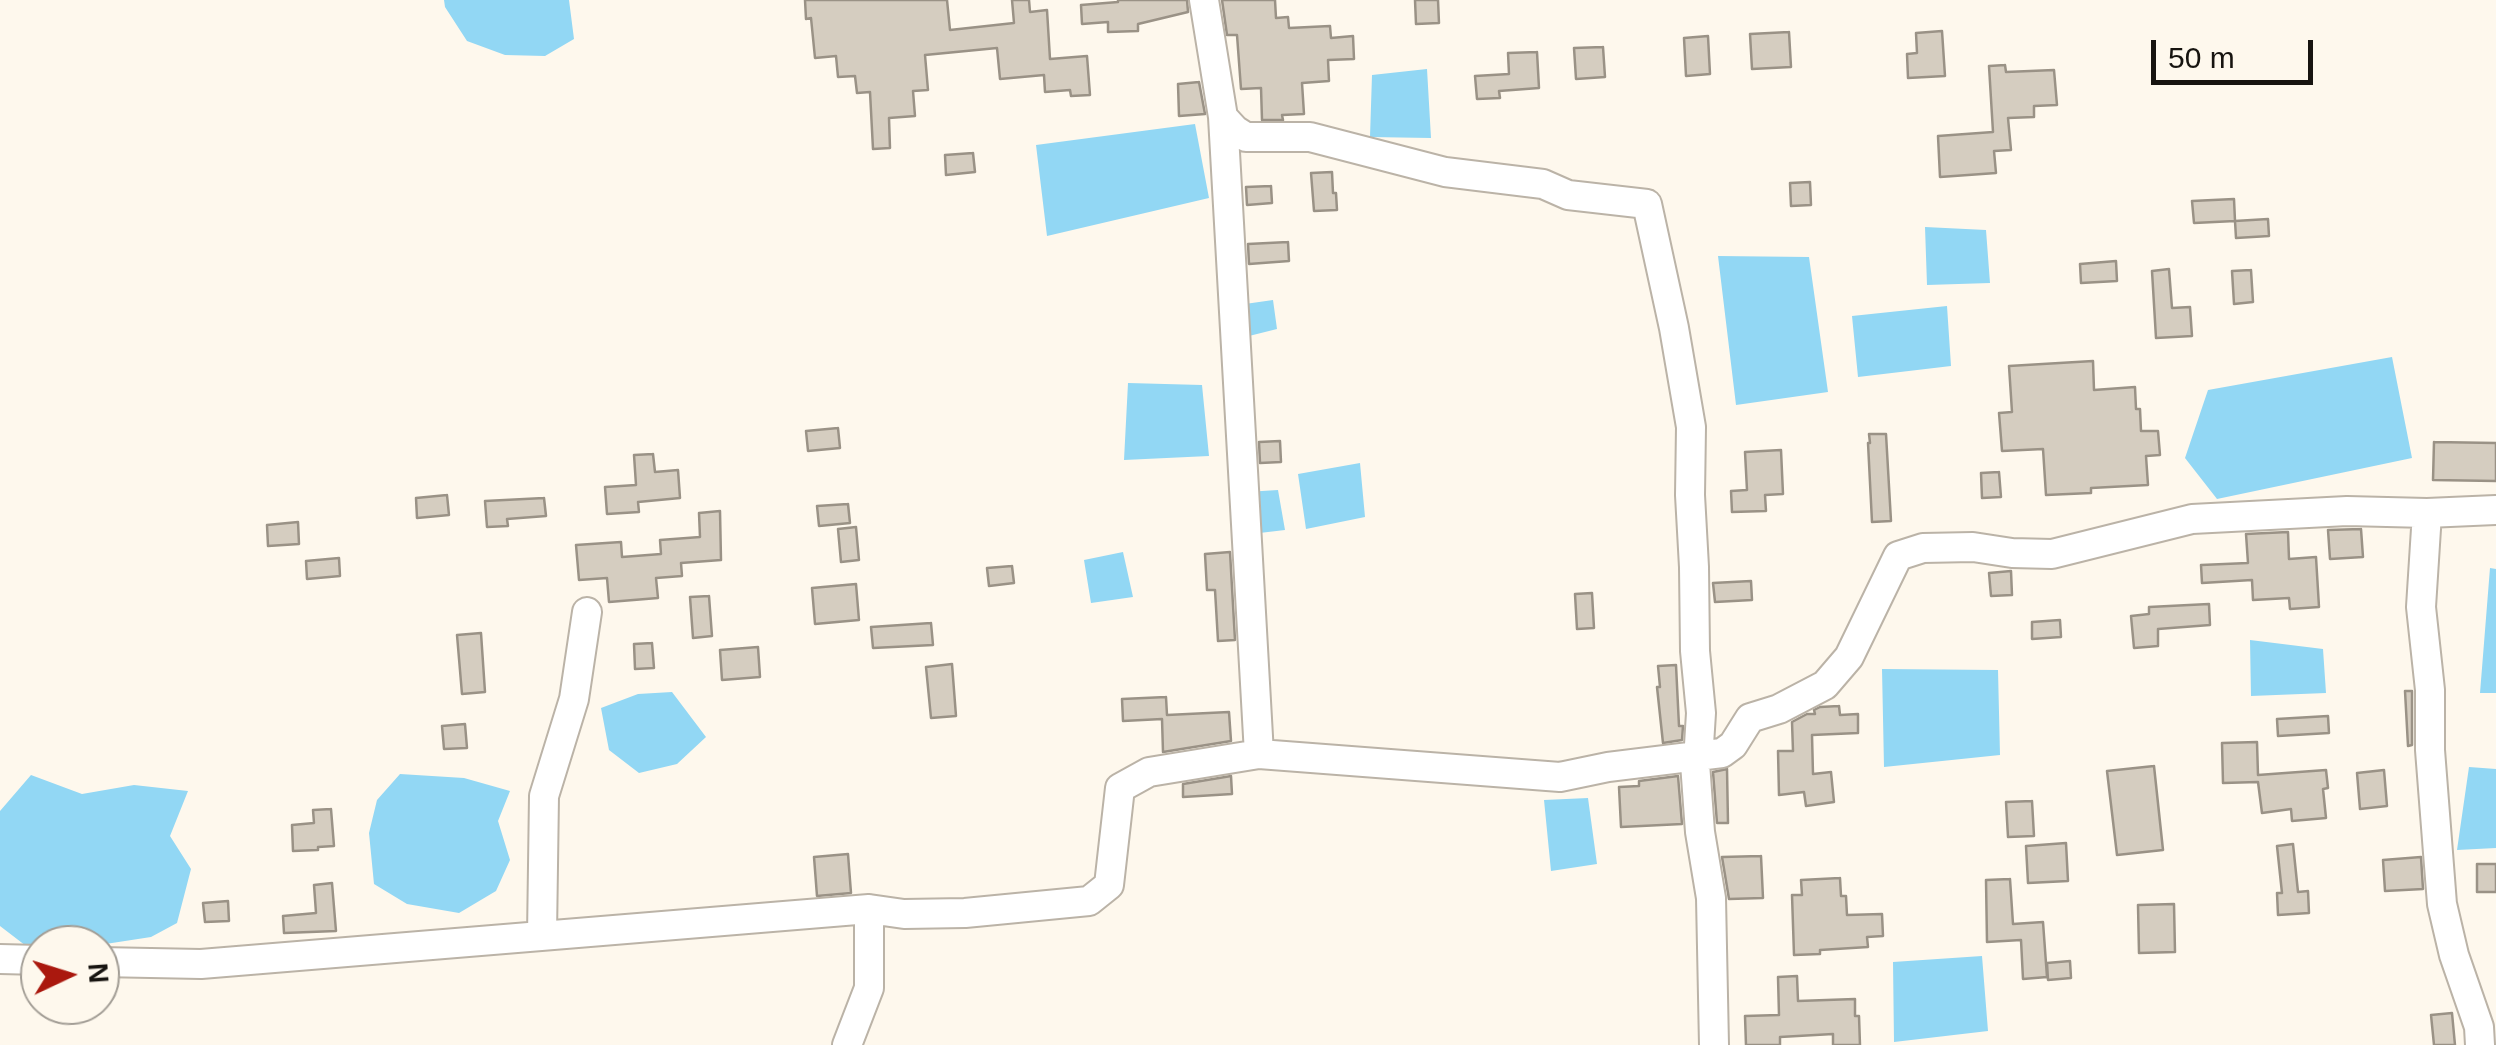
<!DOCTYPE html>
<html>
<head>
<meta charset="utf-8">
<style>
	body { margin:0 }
	#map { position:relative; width:2496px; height:1045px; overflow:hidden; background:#fef8ed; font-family:Helvetica,sans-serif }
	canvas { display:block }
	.north { position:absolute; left:20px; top:925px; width:100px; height:100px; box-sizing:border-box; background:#fef8ed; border:2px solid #a29d95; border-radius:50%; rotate:86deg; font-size:28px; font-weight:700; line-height:40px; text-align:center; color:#171410 }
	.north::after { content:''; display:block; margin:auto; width:35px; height:45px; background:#aa180e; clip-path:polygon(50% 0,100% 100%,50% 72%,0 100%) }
	.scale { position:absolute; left:2151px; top:40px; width:162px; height:45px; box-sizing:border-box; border:5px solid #171410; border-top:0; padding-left:12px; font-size:30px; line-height:35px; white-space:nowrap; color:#171410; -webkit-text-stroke:8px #fef8ed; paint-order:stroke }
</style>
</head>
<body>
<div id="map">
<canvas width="2496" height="1045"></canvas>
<div class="north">N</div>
<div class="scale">50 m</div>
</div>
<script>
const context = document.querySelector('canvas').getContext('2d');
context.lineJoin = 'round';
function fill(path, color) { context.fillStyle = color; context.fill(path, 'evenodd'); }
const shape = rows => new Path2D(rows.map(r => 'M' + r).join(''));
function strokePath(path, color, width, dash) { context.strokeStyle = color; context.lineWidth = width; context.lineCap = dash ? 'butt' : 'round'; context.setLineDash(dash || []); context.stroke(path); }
const water = shape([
	[444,0,569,0,574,39,545,56,505,55,467,41,445,7],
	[1427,69,1431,138,1370,137,1372,75],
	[1195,124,1209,198,1047,236,1036,145],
	[1925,227,1986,230,1990,283,1927,285],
	[1718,256,1809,257,1828,392,1736,405],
	[1273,300,1277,329,1241,338,1238,305],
	[1947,306,1951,366,1858,377,1852,316],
	[2392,357,2412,458,2217,499,2185,458,2208,390],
	[1128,383,1202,385,1209,456,1124,460],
	[1360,463,1365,517,1306,529,1298,474],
	[1278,490,1285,530,1251,534,1246,492],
	[1123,552,1133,597,1091,603,1084,560],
	[2490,568,2496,569,2496,693,2480,693],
	[2250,640,2323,649,2326,693,2251,696],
	[1882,669,1998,670,2000,755,1884,767],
	[672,692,706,737,677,764,639,773,609,750,601,708,638,694],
	[2469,767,2496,769,2496,848,2457,850],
	[400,774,464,778,510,791,498,821,510,860,496,891,459,913,407,904,374,884,369,833,377,800],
	[31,775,82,794,134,785,188,791,170,836,191,869,177,923,151,937,99,945,40,945,40,949,30,949,0,926,0,811],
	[1588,798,1597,864,1551,871,1544,800],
	[1982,956,1988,1031,1894,1042,1893,962]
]);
const building = shape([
	[805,0,947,0,950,30,1014,23,1012,0,1029,0,1030,12,1047,10,1050,59,1087,56,1090,95,1071,96,1070,90,1045,92,1044,75,1000,79,997,48,925,55,928,90,913,91,915,116,889,118,890,148,873,149,870,92,857,93,855,76,838,77,836,56,815,58,811,18,806,19,805,0],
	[1118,0,1187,0,1188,12,1138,24,1138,31,1108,32,1108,22,1082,24,1081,5,1118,2,1118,0],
	[1222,0,1275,0,1276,18,1288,17,1289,28,1330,26,1331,38,1353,36,1354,59,1328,60,1329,81,1302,83,1304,114,1282,115,1283,120,1262,120,1261,88,1241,89,1237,35,1227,35,1222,0],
	[1415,0,1438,0,1439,23,1416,24,1415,0],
	[1942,31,1945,76,1908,78,1907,54,1917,53,1916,33,1942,31],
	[1789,32,1791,67,1752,69,1750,34,1789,32],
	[1708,36,1710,74,1686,76,1684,38,1708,36],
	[1603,47,1605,77,1576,79,1574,48,1603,47],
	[1537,52,1539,88,1499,91,1500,98,1477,99,1475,76,1509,74,1508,53,1537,52],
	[2005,65,2006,72,2054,70,2057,105,2034,106,2034,117,2008,118,2011,150,1994,151,1996,173,1940,177,1938,136,1993,132,1989,66,2005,65],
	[1199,82,1205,114,1179,116,1178,84,1199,82],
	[973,153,975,172,946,175,945,155,973,153],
	[1332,172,1333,193,1336,193,1337,210,1314,211,1311,173,1332,172],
	[1810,182,1811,205,1791,206,1790,183,1810,182],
	[1271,186,1272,203,1247,205,1246,187,1271,186],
	[2234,199,2235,221,2194,223,2192,201,2234,199],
	[2268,219,2269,236,2236,238,2235,221,2268,219],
	[1288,242,1289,261,1249,264,1248,244,1288,242],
	[2116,261,2117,281,2081,283,2080,264,2116,261],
	[2169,269,2172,308,2190,307,2192,336,2156,338,2152,271,2169,269],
	[2251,270,2253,302,2234,304,2232,271,2251,270],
	[2093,361,2094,390,2135,387,2136,409,2140,409,2141,431,2158,431,2160,455,2146,456,2148,485,2091,488,2091,493,2046,495,2043,449,2002,451,1999,413,2012,412,2009,366,2093,361],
	[838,428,840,448,808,451,806,431,838,428],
	[1869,434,1886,434,1891,521,1872,522,1868,443,1870,443,1869,434],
	[1280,441,1281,462,1260,463,1259,442,1280,441],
	[2434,442,2496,443,2496,481,2433,480,2434,442],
	[1781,450,1783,494,1765,495,1766,511,1732,512,1731,491,1747,490,1745,452,1781,450],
	[653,454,655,472,678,470,680,498,638,502,639,512,607,514,605,487,636,485,634,455,653,454],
	[1999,472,2001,497,1982,498,1981,473,1999,472],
	[447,495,449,515,417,518,416,498,447,495],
	[544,498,546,516,507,519,508,526,487,527,485,501,544,498],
	[848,504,850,523,819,526,817,506,848,504],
	[720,511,721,560,681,563,682,576,656,578,658,598,609,602,607,578,579,580,576,545,621,542,622,557,661,554,660,540,700,537,699,513,720,511],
	[298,522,299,544,268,546,267,525,298,522],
	[856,527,859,560,841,562,838,529,856,527],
	[2361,529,2363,557,2330,559,2328,530,2361,529],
	[2288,532,2289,559,2316,557,2319,607,2290,609,2289,598,2253,600,2252,580,2202,583,2201,565,2248,563,2246,534,2288,532],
	[1230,552,1235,640,1218,641,1215,590,1207,590,1205,554,1230,552],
	[339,558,340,576,307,579,306,561,339,558],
	[1012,566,1014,583,989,586,987,568,1012,566],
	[2011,571,2012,595,1991,596,1989,573,2011,571],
	[1751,581,1752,600,1715,602,1713,583,1751,581],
	[856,584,859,620,815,624,812,588,856,584],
	[1592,593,1594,628,1577,629,1575,594,1592,593],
	[709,596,712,636,693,638,690,597,709,596],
	[2209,604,2210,625,2158,629,2158,646,2134,648,2131,616,2149,614,2149,607,2209,604],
	[2060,620,2061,637,2032,639,2032,622,2060,620],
	[931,623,933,645,873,648,871,627,931,623],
	[481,633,485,692,462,694,457,635,481,633],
	[652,643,654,668,635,669,634,644,652,643],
	[758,647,760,677,722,680,720,650,758,647],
	[952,664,956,716,931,718,926,667,952,664],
	[1676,665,1679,726,1683,726,1682,740,1663,743,1657,687,1660,687,1658,666,1676,665],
	[2405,691,2412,691,2412,745,2408,746,2405,691],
	[1166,697,1167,715,1229,712,1231,741,1163,752,1162,719,1123,721,1122,699,1166,697],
	[1839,706,1840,715,1858,714,1858,733,1812,735,1813,774,1831,772,1834,802,1806,806,1804,792,1779,795,1778,751,1793,751,1792,722,1807,714,1815,714,1814,710,1820,707,1839,706],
	[2328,716,2329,733,2278,736,2277,719,2328,716],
	[465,724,467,748,444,749,442,726,465,724],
	[2257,742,2258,775,2326,770,2328,788,2323,789,2326,818,2292,821,2291,809,2262,813,2258,782,2223,783,2222,743,2257,742],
	[2154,766,2163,850,2117,855,2107,771,2154,766],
	[1727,769,1728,823,1717,823,1713,772,1727,769],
	[2384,770,2387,806,2360,809,2357,773,2384,770],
	[1231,776,1232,794,1183,797,1183,784,1231,776],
	[1678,776,1682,824,1621,827,1619,787,1639,786,1639,781,1678,776],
	[2032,801,2034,836,2008,837,2006,802,2032,801],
	[331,809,334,846,318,847,318,850,293,851,292,825,314,823,313,810,331,809],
	[2066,843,2068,881,2028,883,2026,846,2066,843],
	[2293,844,2298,892,2308,891,2309,913,2278,915,2277,893,2282,893,2277,846,2293,844],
	[848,854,851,893,817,896,814,857,848,854],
	[1761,856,1763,898,1729,899,1722,857,1761,856],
	[2421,857,2423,889,2385,891,2383,860,2421,857],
	[2477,864,2496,864,2496,892,2477,892,2477,864],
	[1840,878,1841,896,1846,896,1847,915,1882,914,1883,936,1867,937,1868,947,1820,950,1820,954,1794,955,1792,895,1802,895,1801,880,1840,878],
	[2010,879,2013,924,2043,922,2047,977,2023,979,2021,940,1987,942,1986,880,2010,879],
	[332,883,336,931,284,933,283,916,316,913,314,885,332,883],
	[228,901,229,921,205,922,203,903,228,901],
	[2174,904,2175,952,2139,953,2138,905,2174,904],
	[2070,961,2071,978,2048,980,2047,963,2070,961],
	[1797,976,1798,1001,1855,999,1855,1016,1859,1016,1860,1045,1833,1045,1833,1034,1780,1037,1780,1045,1746,1045,1745,1016,1779,1015,1778,977,1797,976],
	[2452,1013,2455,1045,2434,1045,2431,1015,2452,1013]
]);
const minor = shape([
	[1204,0,1223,117,1259,754],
	[1223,117,1235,130,1246,137,1310,137,1445,172,1543,184,1568,195,1647,204,1674,328,1691,427,1690,495,1694,567,1695,651,1701,713,1699,745,1695,763,1700,832,1711,898,1714,1045],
	[2427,513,2421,607,2430,690,2430,750,2442,904,2454,955,2479,1027,2480,1045],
	[542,935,544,796,574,699,587,612],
	[0,959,40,960],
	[100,962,201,964,869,909],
	[847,1045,869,988,869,909,904,914,965,913,1089,901,1109,885,1120,788,1149,772,1259,754,1560,777,1608,767,1722,753,1733,745,1750,718,1779,709,1825,685,1849,657,1898,556,1923,548,1973,547,2012,553,2052,554,2192,519,2347,511,2427,513,2496,510]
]);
fill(water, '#92d7f4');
fill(building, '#d5cdc0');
strokePath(building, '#9a9286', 2.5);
strokePath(minor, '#bbb3a7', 32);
strokePath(minor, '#fff', 28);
</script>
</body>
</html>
